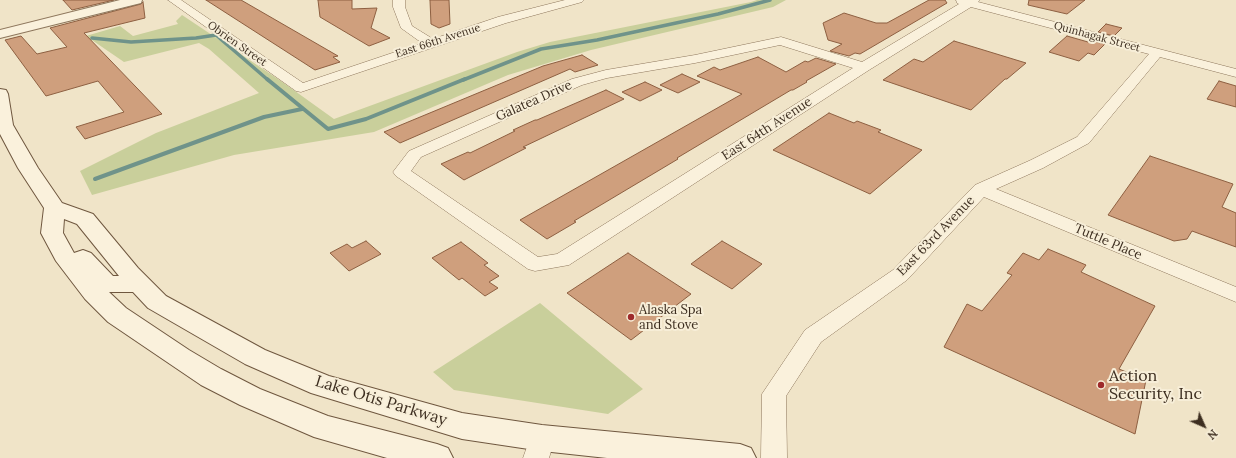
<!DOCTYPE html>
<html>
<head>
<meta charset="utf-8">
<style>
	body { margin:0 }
	#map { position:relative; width:1236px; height:458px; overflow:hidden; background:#f0e4c8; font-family:Lora,serif }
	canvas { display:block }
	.north { position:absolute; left:1184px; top:406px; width:40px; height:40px; -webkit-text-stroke:3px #f7eed8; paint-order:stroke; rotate:135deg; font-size:11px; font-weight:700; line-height:16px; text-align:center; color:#3d2e20 }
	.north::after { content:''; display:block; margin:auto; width:14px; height:18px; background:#3d2e20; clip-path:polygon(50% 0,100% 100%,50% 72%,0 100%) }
</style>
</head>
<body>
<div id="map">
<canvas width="1236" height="458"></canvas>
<div class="north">N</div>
</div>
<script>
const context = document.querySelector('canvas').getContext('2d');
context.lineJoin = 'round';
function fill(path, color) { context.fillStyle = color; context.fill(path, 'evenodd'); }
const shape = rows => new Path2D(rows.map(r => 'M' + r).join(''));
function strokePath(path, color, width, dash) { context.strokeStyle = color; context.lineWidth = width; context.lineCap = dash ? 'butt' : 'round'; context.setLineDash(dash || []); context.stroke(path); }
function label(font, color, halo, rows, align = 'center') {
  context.font = font + ' Lora,serif'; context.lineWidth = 4; context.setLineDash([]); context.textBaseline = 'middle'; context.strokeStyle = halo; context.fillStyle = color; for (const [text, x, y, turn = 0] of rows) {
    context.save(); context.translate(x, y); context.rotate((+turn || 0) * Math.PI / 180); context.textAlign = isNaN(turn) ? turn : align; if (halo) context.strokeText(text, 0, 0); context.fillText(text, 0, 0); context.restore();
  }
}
const green = shape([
	[757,0,786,0,773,7,591,50,508,75,374,132,234,155,92,195,80,171,156,133,259,93,209,49,199,43,124,62,86,36,120,26,133,36,178,24,176,21,182,15,281,81,334,119,517,52,550,42,751,2],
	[540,303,643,389,608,414,454,390,433,372]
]);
const streamFar1 = shape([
	[92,38,131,42,196,38,216,35,268,80],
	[463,80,541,49,597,40,718,14,770,0]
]);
const stream = shape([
	[267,79,328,129,366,119,465,79],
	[95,179,264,117,302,109]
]);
const building = shape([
	[63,0,114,0,72,10,63,0],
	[206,0,241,0,338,56,333,57,340,62,315,70,206,0],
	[318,0,352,0,352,9,377,8,371,28,390,38,369,46,320,17,318,0],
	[430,0,449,0,450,24,439,28,431,24,430,0],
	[929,0,945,0,947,3,860,54,855,53,849,56,830,51,842,44,828,40,823,23,844,13,876,23,887,23,929,0],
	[1029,0,1085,0,1067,14,1028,5,1029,0],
	[143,2,145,18,84,33,162,114,85,139,76,127,124,112,98,81,46,96,5,40,21,36,37,54,67,47,50,28,141,4,143,2],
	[1106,24,1122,28,1114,36,1098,32,1106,24],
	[1067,36,1088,42,1089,40,1105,44,1094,55,1088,53,1079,61,1049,52,1067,36],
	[954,41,1026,63,1007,79,1005,79,971,110,883,80,914,59,923,62,954,41],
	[582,55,598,65,575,72,570,69,400,143,384,132,543,66,582,55],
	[758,57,786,72,805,61,808,62,816,58,836,64,806,81,807,82,793,90,791,90,677,158,678,159,574,221,576,222,547,239,520,220,742,94,697,76,714,67,720,70,758,57],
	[682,74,700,82,678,93,660,85,682,74],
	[1219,81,1236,86,1236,107,1207,99,1219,81],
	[645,82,662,90,640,101,622,92,645,82],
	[606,90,624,99,523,147,526,148,464,180,441,164,468,152,470,153,515,131,513,130,535,120,537,120,606,90],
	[829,113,854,123,857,121,881,130,878,132,922,150,870,194,773,150,829,113],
	[1150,156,1233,184,1222,207,1236,213,1236,247,1192,231,1187,239,1174,241,1108,215,1150,156],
	[366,241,381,254,349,271,330,253,347,244,352,248,366,241],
	[722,241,762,264,732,289,691,264,722,241],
	[461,242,488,263,484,265,499,276,489,282,498,288,485,296,462,278,459,280,432,258,461,242],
	[1048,249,1086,265,1081,272,1155,306,1119,369,1146,380,1135,434,944,347,967,304,982,311,1012,275,1007,273,1023,253,1039,260,1048,249],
	[628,253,691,294,631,340,567,293,628,253]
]);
const minor = shape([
	[168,0,181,0,303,83,422,43,401,28,393,7,393,0,405,0,405,7,412,26,433,39,498,17,565,0,584,0,582,2,506,23,301,92,296,91,168,0],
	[956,0,980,0,978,2,1236,69,1236,77,1160,57,1089,143,1043,168,996,189,1236,287,1236,302,984,197,907,280,821,342,786,396,787,458,761,458,762,394,805,330,893,270,975,185,1031,160,1077,137,1149,54,971,7,869,70,569,265,535,271,528,269,396,176,393,172,409,151,572,79,606,70,695,55,781,37,862,62,959,4,957,3,956,0],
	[780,45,853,68,557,254,538,257,411,171,421,157,582,85,607,78,695,63,780,45],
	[542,427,551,430,555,438,549,458,523,458,533,430,542,427]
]);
const tertiary = shape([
	[120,0,142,0,141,3,0,38,0,30,120,0]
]);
const secondary = shape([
	[0,89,6,90,8,94,13,125,38,168,62,203,93,214,138,268,166,296,265,350,329,376,462,413,542,425,740,444,751,448,756,458,607,458,542,451,462,439,311,393,245,364,148,308,133,292,109,292,126,308,189,350,221,369,260,389,328,416,437,444,448,448,453,458,387,458,314,437,240,405,201,385,108,322,85,299,56,261,41,233,44,208,18,168,0,134,0,89],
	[64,219,77,224,119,276,113,276,91,253,83,250,74,253,63,233,64,219]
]);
const markers = [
	[631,317,4,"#9e2a2b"],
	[1101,385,4,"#9e2a2b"]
];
const farStreetnames = [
	["Quinhagak Street",1097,37,15],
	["East 66th Avenue",438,41,-18],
	["Obrien Street",237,44,35]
];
const streetNames = [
	["Galatea Drive",534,101,-24],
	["East 64th Avenue",767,129,-33],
	["East 63rd Avenue",936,236,-46],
	["Tuttle Place",1108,242,23]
];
const poiNames = [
	["Alaska Spa",639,310],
	["and Stove",639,325]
];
const nearPoinames = [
	["Action",1109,376],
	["Security, Inc",1109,394]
];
const nearStreetnames = [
	["Lake Otis Parkway",381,401,17]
];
fill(green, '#c9cf9b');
strokePath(streamFar1, '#6f938a', 3.5);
strokePath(stream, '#6f938a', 4);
fill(building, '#cf9f7d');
strokePath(building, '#8d5f41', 1);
strokePath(minor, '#8d765c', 1);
strokePath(tertiary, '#8d765c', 2);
strokePath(secondary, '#6f573f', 2);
fill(minor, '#faf1dc');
fill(tertiary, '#faf1dc');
fill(secondary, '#faf1dc');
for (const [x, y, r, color] of markers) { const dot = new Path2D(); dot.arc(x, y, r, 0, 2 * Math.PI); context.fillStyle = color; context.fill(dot); strokePath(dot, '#f7eed8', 1.5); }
label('11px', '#3d2e20', '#f7eed8', farStreetnames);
label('13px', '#3d2e20', '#f7eed8', streetNames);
label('13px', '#3d2e20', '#f7eed8', poiNames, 'left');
label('16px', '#3d2e20', '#f7eed8', nearPoinames, 'left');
label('16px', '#3d2e20', '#f7eed8', nearStreetnames);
</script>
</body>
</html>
